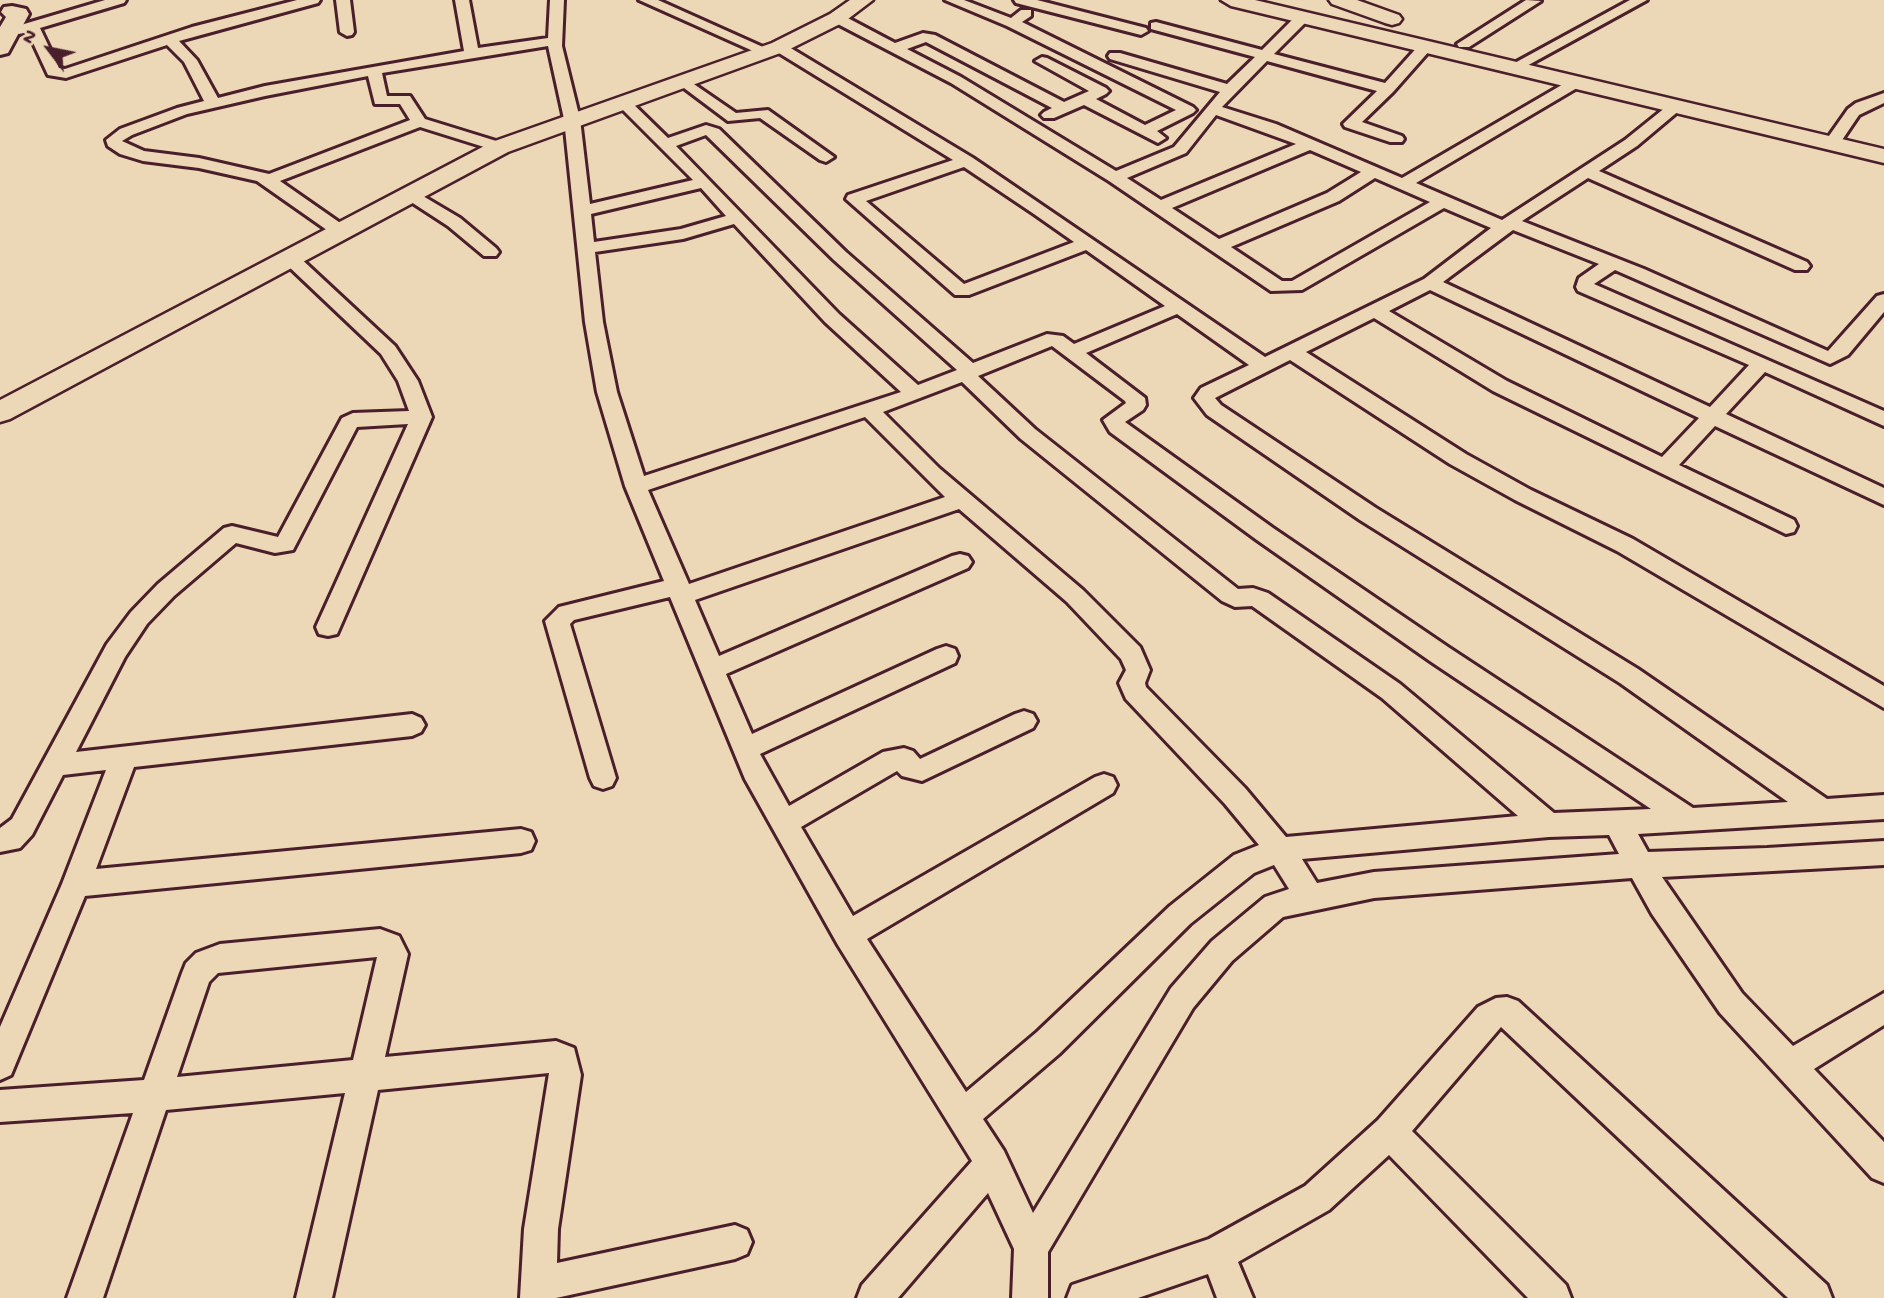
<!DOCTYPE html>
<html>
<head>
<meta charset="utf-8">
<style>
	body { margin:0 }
	#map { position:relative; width:1884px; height:1298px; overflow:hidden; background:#ecd7b6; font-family:"Gochi Hand",sans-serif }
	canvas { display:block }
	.north { position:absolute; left:14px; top:14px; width:70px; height:70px; -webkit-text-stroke:5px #ecd7b6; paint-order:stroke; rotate:302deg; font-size:19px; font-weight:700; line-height:28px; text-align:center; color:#4a1f2b }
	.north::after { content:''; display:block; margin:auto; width:24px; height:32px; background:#4a1f2b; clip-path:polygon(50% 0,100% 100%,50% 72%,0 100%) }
</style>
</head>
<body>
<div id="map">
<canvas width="1884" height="1298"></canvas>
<div class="north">N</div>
</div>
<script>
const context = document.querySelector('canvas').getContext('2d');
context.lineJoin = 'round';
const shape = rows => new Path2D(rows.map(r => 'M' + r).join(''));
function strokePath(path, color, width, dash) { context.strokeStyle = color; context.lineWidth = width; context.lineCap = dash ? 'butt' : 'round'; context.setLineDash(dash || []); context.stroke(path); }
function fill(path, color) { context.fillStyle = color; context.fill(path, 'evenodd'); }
const street = shape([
	[105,0,126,0,124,3,40,28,59,68,65,69,192,27,297,0,320,0,318,3,179,41,197,60,218,98,265,86,464,51,455,0,469,0,478,48,548,38,550,0,564,0,562,46,580,119,590,204,693,180,615,102,618,99,628,99,668,138,706,125,719,129,846,252,973,363,1047,334,1063,336,1074,344,1165,306,1086,250,969,295,955,295,846,199,848,195,953,160,774,50,774,44,784,44,973,158,1265,357,1424,279,1491,228,1444,208,1302,290,1271,291,1109,181,951,83,832,21,832,15,842,15,895,43,923,33,935,35,1064,102,1089,91,1035,61,1042,57,1047,58,1106,88,1109,91,1106,94,1096,99,1145,125,1176,110,1007,26,945,0,964,0,1011,18,1021,10,1031,10,1031,16,1022,22,1193,107,1196,110,1193,113,1157,131,1166,138,1158,143,1084,105,1054,118,1044,118,1041,115,1044,112,1052,108,926,42,907,49,961,77,1116,171,1174,147,1220,92,1110,59,1108,56,1110,53,1120,53,1227,84,1255,57,1151,29,1151,23,1156,22,1262,50,1297,15,1307,15,1307,21,1274,54,1385,83,1421,43,1431,43,1431,49,1393,92,1362,122,1402,136,1404,139,1402,142,1390,142,1345,127,1343,124,1377,91,1267,61,1222,107,1276,124,1402,178,1572,79,1582,79,1584,82,1582,85,1416,183,1502,220,1625,140,1671,103,1681,103,1684,106,1681,109,1637,146,1599,171,1807,262,1810,266,1807,270,1795,270,1588,178,1522,221,1644,269,1828,351,1877,296,1884,294,1884,312,1848,355,1830,364,1615,270,1594,284,1884,411,1884,426,1765,372,1726,414,1884,488,1884,505,1715,426,1679,465,1794,520,1797,526,1794,532,1786,534,1493,391,1374,318,1306,352,1466,454,1531,490,1633,539,1884,686,1884,708,1617,551,1515,500,1450,464,1290,360,1215,398,1221,405,1376,508,1638,669,1827,799,1884,795,1884,819,1638,834,1648,852,1767,848,1884,841,1884,865,1662,877,1742,993,1793,1046,1884,993,1884,1025,1814,1069,1884,1142,1884,1183,1872,1178,1720,1013,1652,914,1632,878,1374,898,1283,917,1232,961,1193,1008,1048,1252,1048,1298,1012,1298,1014,1249,988,1193,898,1298,857,1298,862,1285,972,1161,838,945,745,779,670,597,574,620,570,624,616,778,612,786,603,789,594,786,590,778,545,621,559,607,664,581,625,486,597,392,585,322,564,119,548,46,382,73,387,96,410,96,425,119,506,144,508,147,500,152,420,127,280,181,346,227,349,231,346,235,340,236,334,235,257,181,199,168,143,161,120,154,108,146,106,140,120,129,177,108,204,101,184,62,167,45,66,78,48,75,28,32,19,34,12,30,14,27,105,0],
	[368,76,375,104,400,104,410,120,269,174,199,158,144,151,122,141,132,135,187,114,265,96,368,76],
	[1216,115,1296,144,1161,200,1127,178,1186,153,1216,115],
	[706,135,834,260,957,370,918,385,839,314,676,146,706,135],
	[1310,150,1361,172,1327,193,1219,239,1172,208,1310,150],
	[964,167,1034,214,1074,242,964,284,866,201,964,167],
	[1375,178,1430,202,1292,281,1282,281,1231,247,1339,201,1375,178],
	[701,188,726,216,681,229,594,242,591,214,701,188],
	[734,224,825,322,901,392,644,476,617,392,603,322,595,252,683,239,734,224],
	[1513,230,1599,264,1579,278,1576,287,1578,291,1749,365,1710,407,1443,282,1513,230],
	[1430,290,1699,418,1662,457,1507,381,1389,311,1430,290],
	[1177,314,1249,365,1201,388,1194,398,1207,415,1360,520,1620,683,1788,802,1693,808,1448,647,1273,528,1125,422,1143,410,1146,405,1145,398,1086,353,1177,314],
	[1052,346,1125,401,1126,403,1103,420,1110,432,1257,540,1430,661,1651,809,1554,813,1400,684,1268,593,1253,588,1238,589,1035,429,978,376,1052,346],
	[962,382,1021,439,1222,601,1235,607,1252,606,1382,698,1518,816,1286,837,1245,788,1146,687,1145,683,1150,670,1140,647,1083,590,939,468,883,412,962,382],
	[865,417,945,497,689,584,648,490,865,417],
	[959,509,1067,602,1121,659,1126,670,1119,683,1126,699,1225,804,1259,845,1234,855,1170,906,1037,1032,966,1092,867,939,1113,793,1117,785,1113,777,1104,774,1095,777,853,916,801,827,897,771,902,776,922,781,1033,728,1037,721,1033,714,1024,711,1015,714,920,759,913,751,904,748,883,752,789,806,760,754,955,663,958,656,955,649,946,646,937,649,752,734,726,674,968,568,972,562,968,556,960,554,952,556,719,656,695,600,959,509],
	[1609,835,1619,854,1374,872,1317,883,1302,859,1549,837,1609,835],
	[1274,865,1289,889,1265,897,1212,941,1171,988,1033,1213,1004,1151,983,1119,1059,1054,1190,924,1254,873,1274,865],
	[336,0,350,0,354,32,352,35,347,36,340,32,336,0],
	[639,0,658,0,774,52,772,55,762,55,639,0],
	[1014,0,1037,0,1146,28,1148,31,1141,35,1016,3,1014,0],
	[1526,0,1541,1,1469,47,1459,47,1457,44,1526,0],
	[1630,0,1647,0,1523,68,1518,69,1511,65,1630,0],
	[685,78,736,113,768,110,834,157,826,162,820,160,760,118,728,121,680,85,678,82,680,79,685,78],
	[1884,93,1884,103,1859,115,1838,146,1826,146,1824,143,1848,109,1856,103,1884,93],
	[411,189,460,218,496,248,499,252,496,256,484,256,448,226,405,198,403,194,411,189],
	[291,254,297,255,395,346,418,381,432,417,337,634,328,636,319,634,316,627,408,424,357,427,293,550,275,553,236,543,174,596,147,624,125,657,76,752,412,714,421,718,425,725,421,732,412,736,134,767,96,869,521,829,531,832,535,841,531,850,521,853,85,896,11,1075,0,1080,0,1027,62,884,106,770,63,775,32,835,20,848,0,852,0,828,12,819,107,644,131,612,158,584,224,528,232,526,278,537,342,418,353,413,409,411,398,381,381,354,285,263,282,259,291,254],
	[380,929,399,936,408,954,385,1057,556,1041,574,1048,581,1075,558,1229,557,1263,735,1225,747,1230,752,1242,747,1254,735,1259,556,1298,520,1298,524,1229,549,1073,378,1090,332,1298,296,1298,345,1093,166,1110,103,1298,67,1298,133,1113,0,1122,0,1090,144,1080,182,973,186,963,196,953,220,944,380,929],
	[377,957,353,1060,177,1077,209,982,218,973,377,957],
	[1507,997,1518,1001,1827,1285,1832,1298,1788,1298,1501,1027,1412,1131,1566,1285,1571,1298,1528,1298,1389,1155,1329,1210,1238,1262,1253,1298,1217,1298,1208,1274,1138,1298,1067,1298,1072,1285,1209,1239,1305,1186,1378,1120,1478,1007,1496,998,1507,997]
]);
const secondary = shape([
	[850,0,873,0,844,22,786,51,508,152,10,419,0,422,0,400,492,142,772,43,830,14,850,0],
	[1221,0,1255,0,1884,149,1884,163,1231,6,1221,0],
	[1329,0,1357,0,1399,15,1402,19,1399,23,1392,25,1385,23,1332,4,1329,0]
]);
const primary = shape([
	[12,6,26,9,29,14,8,53,0,55,0,27,6,17,1,12,4,7,12,6]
]);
strokePath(street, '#4a1f2b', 6);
strokePath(secondary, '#4a1f2b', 5);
strokePath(primary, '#4a1f2b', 6);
fill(street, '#ecd7b6');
fill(secondary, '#ecd7b6');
fill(primary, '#ecd7b6');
</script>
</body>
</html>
